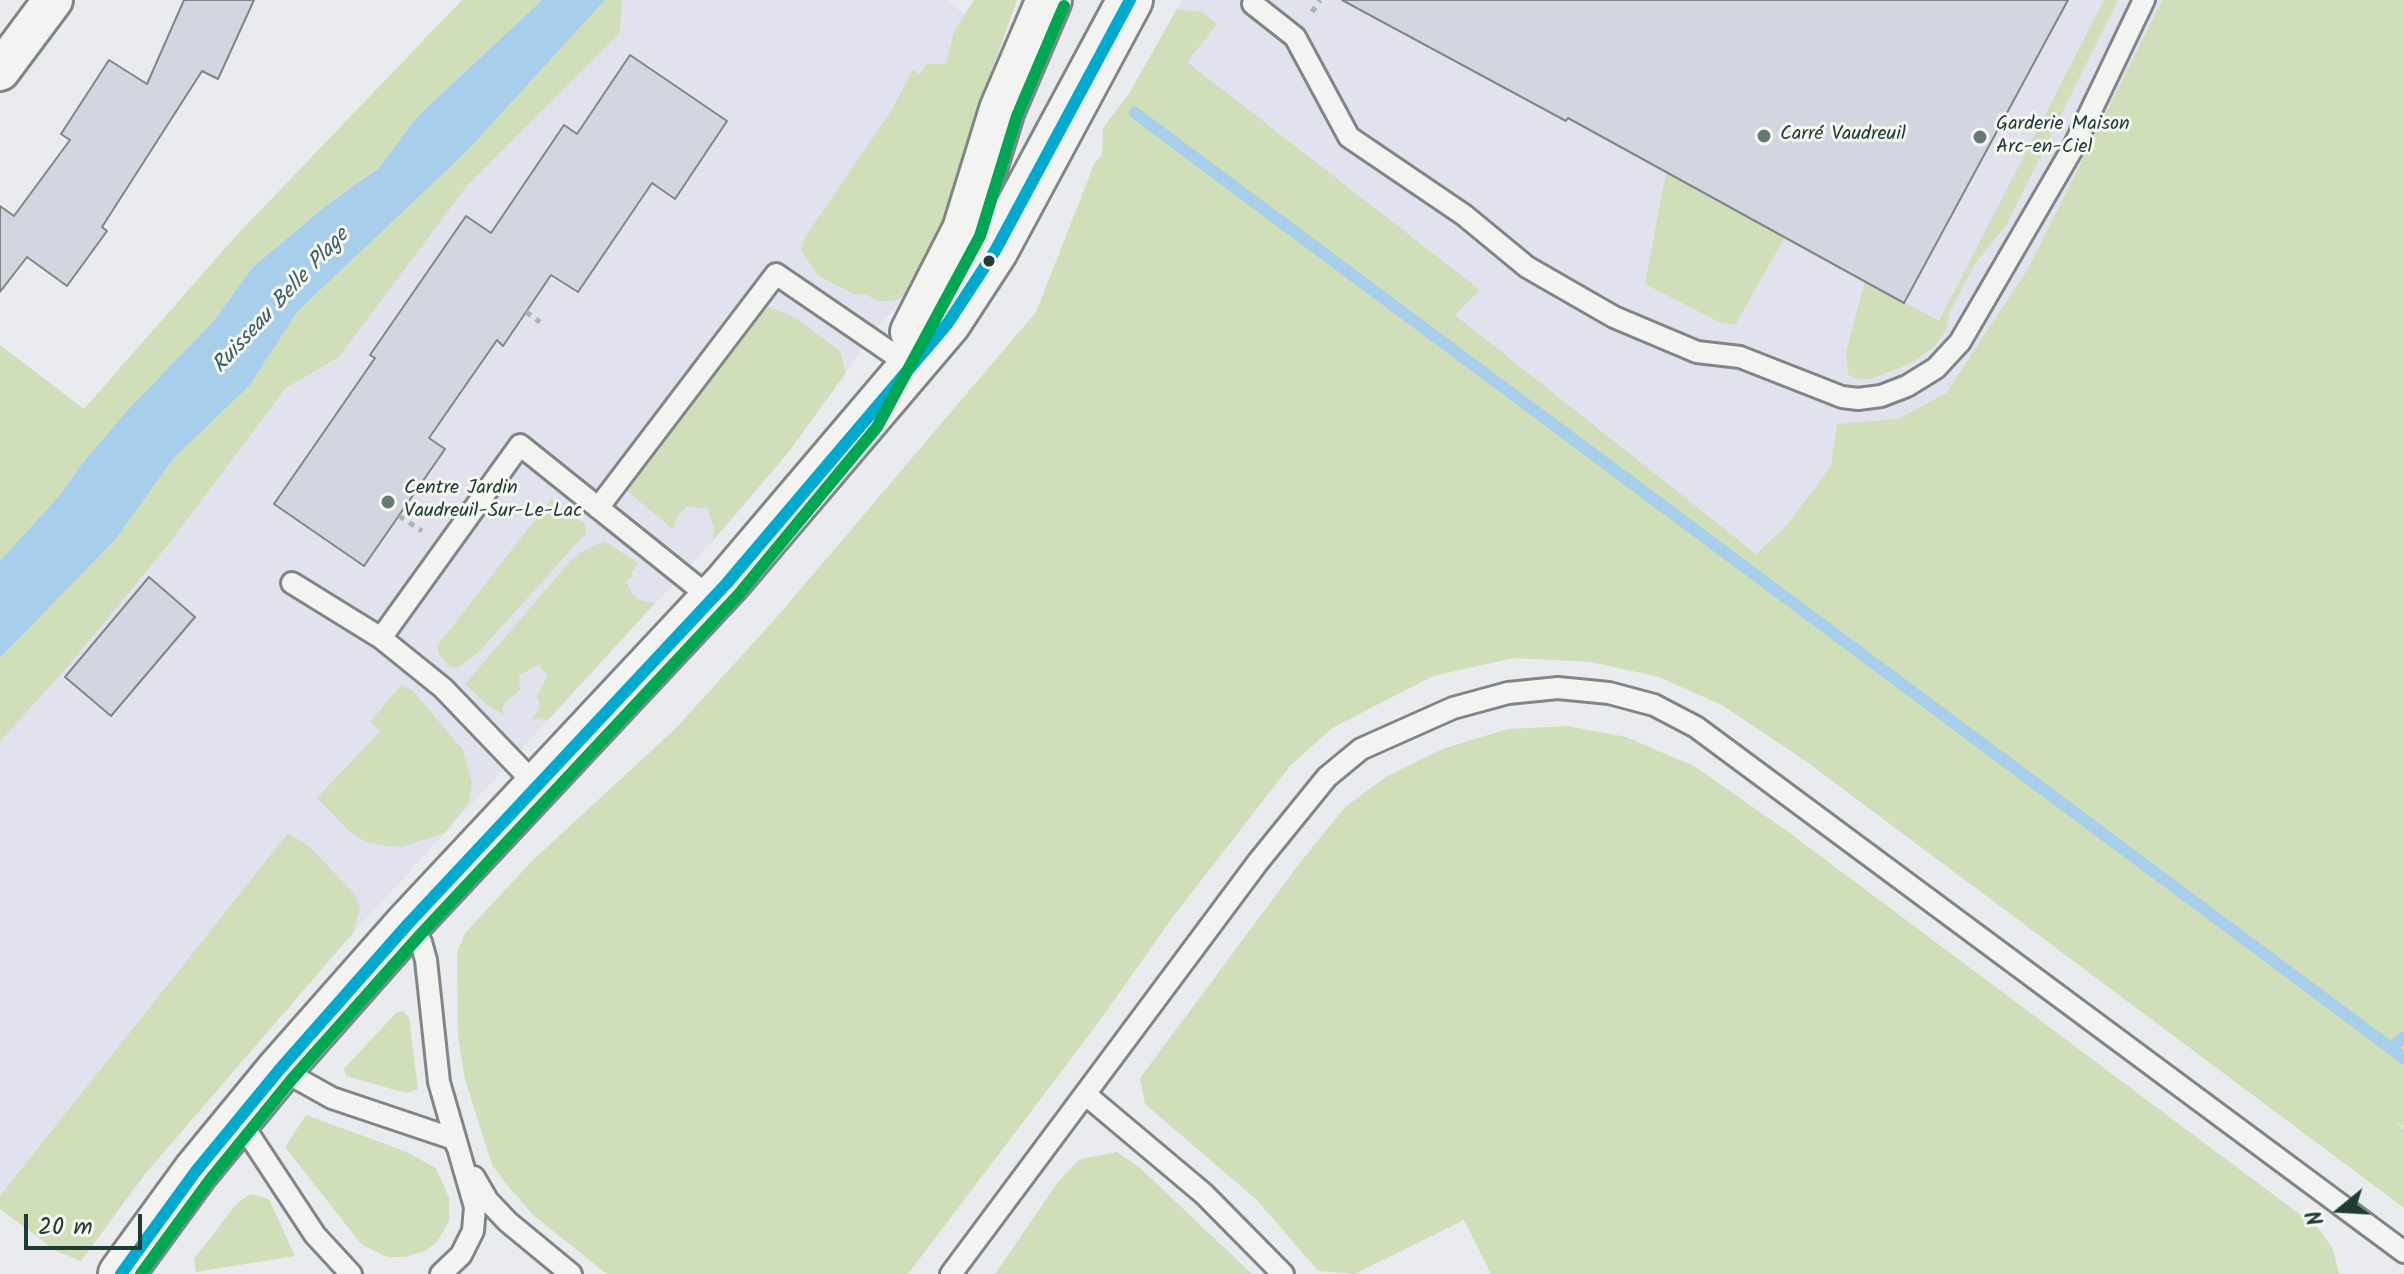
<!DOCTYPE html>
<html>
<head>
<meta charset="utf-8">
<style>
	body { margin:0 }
	#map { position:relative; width:2404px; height:1274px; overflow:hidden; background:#eaebef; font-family:Kalam,sans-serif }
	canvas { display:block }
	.north { position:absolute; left:2300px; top:1170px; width:80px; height:80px; -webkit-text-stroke:6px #f6f6f2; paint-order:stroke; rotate:252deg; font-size:22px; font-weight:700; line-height:32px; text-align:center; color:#1f3d34 }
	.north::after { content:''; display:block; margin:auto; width:28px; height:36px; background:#1f3d34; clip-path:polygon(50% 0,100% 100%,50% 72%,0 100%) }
	.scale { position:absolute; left:24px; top:1214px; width:118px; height:36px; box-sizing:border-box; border:4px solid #1f3d34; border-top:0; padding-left:10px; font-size:24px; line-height:28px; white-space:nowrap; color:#1f3d34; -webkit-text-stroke:6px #f6f6f2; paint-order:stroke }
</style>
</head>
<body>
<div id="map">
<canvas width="2404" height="1274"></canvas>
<div class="north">N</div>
<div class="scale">20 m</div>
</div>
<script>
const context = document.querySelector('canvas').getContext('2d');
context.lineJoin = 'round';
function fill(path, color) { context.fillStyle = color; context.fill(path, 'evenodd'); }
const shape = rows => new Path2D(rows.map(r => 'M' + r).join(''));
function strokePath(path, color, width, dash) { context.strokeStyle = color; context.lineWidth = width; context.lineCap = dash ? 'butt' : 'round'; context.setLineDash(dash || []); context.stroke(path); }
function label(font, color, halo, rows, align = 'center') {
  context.font = font + ' Kalam,sans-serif'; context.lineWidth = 6; context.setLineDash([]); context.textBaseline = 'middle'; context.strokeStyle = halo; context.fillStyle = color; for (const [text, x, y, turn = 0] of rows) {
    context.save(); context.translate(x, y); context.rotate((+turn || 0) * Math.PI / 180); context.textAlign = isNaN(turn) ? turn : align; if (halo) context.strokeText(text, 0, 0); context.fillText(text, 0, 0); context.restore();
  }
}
const built = shape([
	[622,0,947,0,1001,45,975,117,969,156,913,293,878,326,787,454,730,522,308,982,145,1174,81,1261,0,1203,0,741,168,545,286,388,339,357,466,187,620,32],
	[1182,0,2240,0,2029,267,1946,393,1803,590,1130,92]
]);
const green = shape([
	[462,0,542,0,418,116,379,168,328,204,253,267,212,323,81,465,60,495,0,562,0,345,84,409,234,238],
	[605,0,622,0,620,32,466,187,339,357,286,388,168,545,63,672,0,741,0,658,115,540,174,458,249,386,298,311,466,152],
	[974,0,1017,0,975,117,962,194,909,294,893,301,878,301,865,294,856,295,818,276,801,250,805,237,891,111,913,70,920,74,927,64,946,64,954,32],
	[2104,0,2118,0,2007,224,1976,262,1950,311,1946,330,1934,347,1910,364,1870,379,1853,378,1848,374,1846,352,1865,281,1939,321],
	[2162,0,2404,0,2404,1127,2394,1121,2404,1129,2404,1208,1807,762,1722,705,1659,677,1591,662,1514,658,1433,676,1332,728,1290,766,1175,914,1098,1023,908,1274,607,1274,533,1215,508,1186,492,1165,465,1079,458,1036,457,953,465,933,532,861,675,729,776,618,1036,312,1095,162,1102,155,1103,128,1130,92,1177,9,1202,12,1217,24,1187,62,1480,290,1455,315,1756,554,1786,526,1831,466,1837,424,1898,419,1946,393,2029,267],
	[1666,172,1785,237,1735,325,1719,322,1645,284],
	[769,307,794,317,840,351,846,373,787,454,713,540,714,528,707,508,686,507,677,517,674,528,670,527,625,489,754,321],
	[551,499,585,524,586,533,478,653,457,668,448,665,438,653,438,645],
	[605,541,639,564,631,572,633,577,626,581,633,595,642,601,655,603,548,720,532,719,540,708,537,696,548,675,538,665,519,676,520,690,505,702,502,709,504,714,492,709,465,684,567,565,581,552],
	[401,685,413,691,463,750,472,783,469,802,445,833,402,847,387,846,366,842,350,832,317,798,380,731,370,722],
	[1567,726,1626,737,1694,766,1787,831,2318,1228,2333,1249,2339,1274,1491,1274,1464,1220,1355,1274,1318,1271,1257,1200,1145,1104,1140,1078,1299,864,1346,806,1389,775,1445,748,1508,729],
	[288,833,310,847,356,896,360,909,353,933,145,1174,81,1261,58,1252,0,1209,0,1196],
	[402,1011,409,1017,418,1089,406,1093,346,1076,344,1069,355,1057,396,1013],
	[306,1115,407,1152,436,1168,449,1198,449,1220,437,1242,425,1251,405,1257,387,1257,362,1245,285,1147],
	[1117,1152,1139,1167,1252,1274,995,1274,1058,1182,1080,1159],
	[251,1194,269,1199,295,1256,196,1272,194,1259,238,1202]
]);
const water = shape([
	[542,0,605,0,466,152,298,311,249,386,174,458,115,540,0,658,0,561,60,495,81,465,129,409,212,323,253,267,328,204,379,168,418,116]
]);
const stream = shape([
	[1135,113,2404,1058],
	[2390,1048,2404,1038]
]);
const building = shape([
	[184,0,254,0,218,79,202,71,102,227,107,231,67,286,27,257,0,292,0,206,14,216,70,140,61,134,109,60,147,84,184,0],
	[1342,0,2068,0,1904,303,1568,118,1566,121,1342,0],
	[630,55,727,121,675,199,652,183,578,292,551,275,503,346,497,340,429,438,445,449,364,566,274,504,375,358,370,355,466,216,491,233,564,125,577,134,630,55],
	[149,577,195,617,111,716,65,677,149,577]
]);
const path = shape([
	[1312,12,1320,0],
	[526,312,540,322],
	[399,516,422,531]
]);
const lane = shape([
	[1253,4,1295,37,1349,137,1464,215,1527,267,1614,317,1697,352,1740,357,1842,397,1858,399,1881,396,1907,386,1936,368,1960,342,2074,146,2144,0],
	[598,508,776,274,912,367],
	[292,583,381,638],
	[537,786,443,688,381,638,520,445,712,599],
	[408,924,421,942,426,960,439,1082,475,1207,473,1231,461,1255,441,1274],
	[280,1069,332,1098,454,1139,457,1146],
	[1085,1094,1204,1194,1283,1274],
	[238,1118,315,1235,351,1274],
	[474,1177,488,1201,508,1222,571,1274],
	[951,1274,1258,862,1327,777,1361,749,1453,708,1508,693,1558,688,1609,693,1654,705,1696,727,2404,1252]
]);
const street = shape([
	[0,71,53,0]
]);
const secondary = shape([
	[913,332,965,230,1002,110,1049,0],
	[121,1274,196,1171,280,1069,408,924,727,583,948,323,995,251,1130,0]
]);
const bus1 = shape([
	[121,1274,196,1171,280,1069,408,924,727,583,948,323,995,251,1130,0]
]);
const bus2 = shape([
	[141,1274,209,1181,292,1079,420,935,739,594,877,427,980,236,1017,116,1064,6]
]);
const markers = [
	[1764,136,8,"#667a75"],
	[1980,137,8,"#667a75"],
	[989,261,7,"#1f3d34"],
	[388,502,8,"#667a75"]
];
const poiNames = [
	["Garderie Maison",1996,126],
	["Arc-en-Ciel",1996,149],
	["Carré Vaudreuil",1780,136],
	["Centre Jardin",404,490],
	["Vaudreuil-Sur-Le-Lac",404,513]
];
const waterNames = [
	["Ruisseau Belle Plage",282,302,-47]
];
fill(built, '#e1e2ee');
fill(green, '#d0dfb9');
fill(water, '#a7ceea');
strokePath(stream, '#a7ceea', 12);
fill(building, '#d3d5e0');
strokePath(building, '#808686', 2);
strokePath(lane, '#808686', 26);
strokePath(street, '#808686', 44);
strokePath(secondary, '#808686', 50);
strokePath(path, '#aeb2b1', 5, [6, 6]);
strokePath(lane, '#f3f4f2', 20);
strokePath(street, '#f3f4f2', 38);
strokePath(secondary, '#f3f4f2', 44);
strokePath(bus1, '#00a9ce', 12);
strokePath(bus2, '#00a651', 12);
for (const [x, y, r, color] of markers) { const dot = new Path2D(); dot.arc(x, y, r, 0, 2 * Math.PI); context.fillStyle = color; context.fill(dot); strokePath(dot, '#f6f6f2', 3); }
label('20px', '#1f3d34', '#f6f6f2', poiNames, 'left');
label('italic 22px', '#3a5e61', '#f6f6f2', waterNames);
</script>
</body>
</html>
